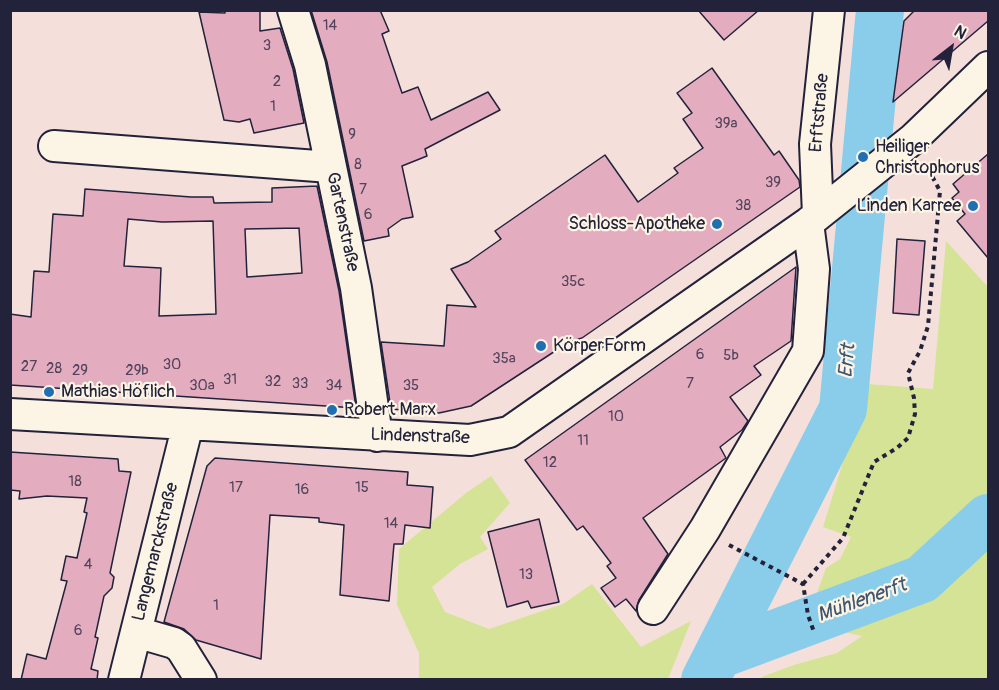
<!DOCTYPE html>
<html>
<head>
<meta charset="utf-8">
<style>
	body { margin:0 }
	#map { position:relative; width:999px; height:690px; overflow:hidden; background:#f5dfda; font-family:Pangolin,sans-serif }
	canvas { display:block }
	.frame { position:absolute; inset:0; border:12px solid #22223b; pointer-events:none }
	.north { position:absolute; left:921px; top:18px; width:60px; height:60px; -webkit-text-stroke:4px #fcf5e5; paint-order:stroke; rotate:31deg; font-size:16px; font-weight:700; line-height:24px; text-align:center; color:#22223b }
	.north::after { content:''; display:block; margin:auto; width:21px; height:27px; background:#22223b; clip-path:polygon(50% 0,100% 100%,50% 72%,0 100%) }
</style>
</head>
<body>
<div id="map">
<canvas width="999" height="690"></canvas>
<div class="frame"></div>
<div class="north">N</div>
</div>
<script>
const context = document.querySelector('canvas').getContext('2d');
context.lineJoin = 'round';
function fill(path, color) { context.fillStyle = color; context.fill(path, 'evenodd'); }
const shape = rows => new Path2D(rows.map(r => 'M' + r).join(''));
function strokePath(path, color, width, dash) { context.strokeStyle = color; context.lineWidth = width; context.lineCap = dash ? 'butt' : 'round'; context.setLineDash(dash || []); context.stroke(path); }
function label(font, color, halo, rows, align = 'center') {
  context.font = font + ' Pangolin,sans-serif'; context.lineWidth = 4.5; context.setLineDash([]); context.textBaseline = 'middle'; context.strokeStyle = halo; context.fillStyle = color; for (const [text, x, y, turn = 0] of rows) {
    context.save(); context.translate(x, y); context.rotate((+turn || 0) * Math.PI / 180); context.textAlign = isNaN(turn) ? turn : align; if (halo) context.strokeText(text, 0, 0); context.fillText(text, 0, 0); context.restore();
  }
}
const green = shape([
	[946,241,988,287,988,679,759,679,764,676,794,665,837,653,862,636,826,628,817,593,826,568,840,559,851,537,823,527,867,384,933,389],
	[491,476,510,503,480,537,488,549,460,564,432,587,445,612,489,629,563,604,592,584,641,647,691,621,668,679,419,679,419,653,397,605,399,549,466,493]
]);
const river = shape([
	[718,655,922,579,988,518],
	[705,680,843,409,880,10]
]);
const building = shape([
	[225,10,260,10,260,31,280,28,293,69,304,123,254,133,250,119,239,122,224,120,199,12,225,13,225,10],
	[311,10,380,10,389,31,382,34,402,93,418,87,431,120,488,92,500,110,425,149,427,156,402,166,413,217,402,219,388,229,389,236,364,241,327,62,311,10],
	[698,10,759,10,724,40,698,10],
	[915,10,988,10,988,21,893,102,904,21,915,10],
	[712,68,774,155,779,151,799,180,800,187,582,338,569,342,471,406,439,413,391,409,381,342,444,346,447,305,476,307,451,269,468,262,501,239,495,231,605,155,638,202,678,173,674,168,703,148,683,119,692,113,677,93,712,68],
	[988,154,988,258,957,221,965,214,952,198,959,192,953,184,988,154],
	[317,186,339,291,356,408,10,385,10,314,31,317,34,271,49,272,53,214,83,216,85,189,191,197,213,197,214,203,272,202,272,188,317,186],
	[128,219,162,222,213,221,216,314,159,316,161,268,124,266,128,219],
	[299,228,302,273,247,277,245,229,299,228],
	[897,239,925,241,919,315,893,313,897,239],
	[796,267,791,341,754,366,761,375,730,397,748,421,742,430,720,447,726,458,643,518,668,554,639,600,636,611,626,599,615,607,601,588,616,578,607,566,611,563,583,526,577,530,525,460,796,267],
	[10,452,118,459,119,471,131,472,110,573,114,577,112,588,104,596,95,637,98,638,91,669,98,671,97,680,21,680,27,654,46,659,67,581,61,580,66,556,77,558,87,513,84,512,87,498,47,496,19,499,20,491,10,490,10,452],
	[215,458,408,472,407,485,433,487,430,528,405,525,403,544,394,544,389,601,340,595,344,525,319,522,319,518,270,515,261,659,196,640,184,629,164,622,207,466,215,458],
	[539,519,559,602,531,608,528,601,507,607,488,532,539,519]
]);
const path = shape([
	[729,545,803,584,808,615,814,632],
	[803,584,843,538,874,462,897,448,908,438,915,414,914,398,908,373,920,351,928,326,940,191,925,163]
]);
const minor = shape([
	[293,10,310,65,356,288,377,436],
	[54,146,330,167],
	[818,215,815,144,829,10],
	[10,414,470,440,509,432,808,223,913,139,988,67],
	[653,609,705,529,808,351,814,269,808,223],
	[136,632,174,643,181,648,201,680],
	[124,680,188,424]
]);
const markers = [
	[863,157,6,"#1f6fb2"],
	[973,206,6,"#1f6fb2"],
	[717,224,6,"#1f6fb2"],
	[541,346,6,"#1f6fb2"],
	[49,392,6,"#1f6fb2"],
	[332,410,6,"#1f6fb2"]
];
const numberNames = [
	["14",330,26],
	["3",267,46],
	["2",277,82],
	["1",273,107],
	["39a",726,124],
	["9",352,135],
	["8",358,165],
	["39",773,183],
	["7",363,190],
	["38",743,206],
	["6",368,215],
	["35c",573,282],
	["6",700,355],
	["5b",731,356],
	["35a",504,359],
	["30",172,365],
	["27",29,367],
	["28",54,369],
	["29",80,371],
	["29b",137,371],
	["31",230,380],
	["32",273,382],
	["33",300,384],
	["7",690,384],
	["30a",202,386],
	["34",334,386],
	["35",411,386],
	["10",616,417],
	["11",583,441],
	["12",550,463],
	["18",75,482],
	["17",236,488],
	["15",362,488],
	["16",302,490],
	["14",391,524],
	["4",88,565],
	["13",526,575],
	["1",216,606],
	["6",78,631]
];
const streetNames = [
	["Erftstraße",820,113,-85],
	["Gartenstraße",342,222,78],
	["Lindenstraße",420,437,2],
	["Langemarckstraße",156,552,-76]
];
const poiNames = [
	["Heiliger",875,147],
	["Christophorus",875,168],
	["Linden Karree",961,206,"right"],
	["Schloss-Apotheke",705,224,"right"],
	["KörperForm",553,346],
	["Mathias Höflich",61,392],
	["Robert Marx",344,410]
];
const waterNames = [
	["Erft",848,361,-85],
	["Mühlenerft",862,601,-20]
];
fill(green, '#d5e396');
strokePath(river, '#89cdeb', 48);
fill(building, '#e4acbf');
strokePath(building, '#22223b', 1.5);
strokePath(minor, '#22223b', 34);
strokePath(path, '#22223b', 4, [4.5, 4.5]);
strokePath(minor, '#fcf5e5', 30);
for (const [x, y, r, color] of markers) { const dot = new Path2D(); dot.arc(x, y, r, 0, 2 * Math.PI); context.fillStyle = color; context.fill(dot); strokePath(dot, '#fcf5e5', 2); }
label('15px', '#52445c', null, numberNames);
label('18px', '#22223b', '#fcf5e5', streetNames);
label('18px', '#22223b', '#fcf5e5', poiNames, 'left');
label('italic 20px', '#415570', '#fcf5e5', waterNames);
</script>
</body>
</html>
